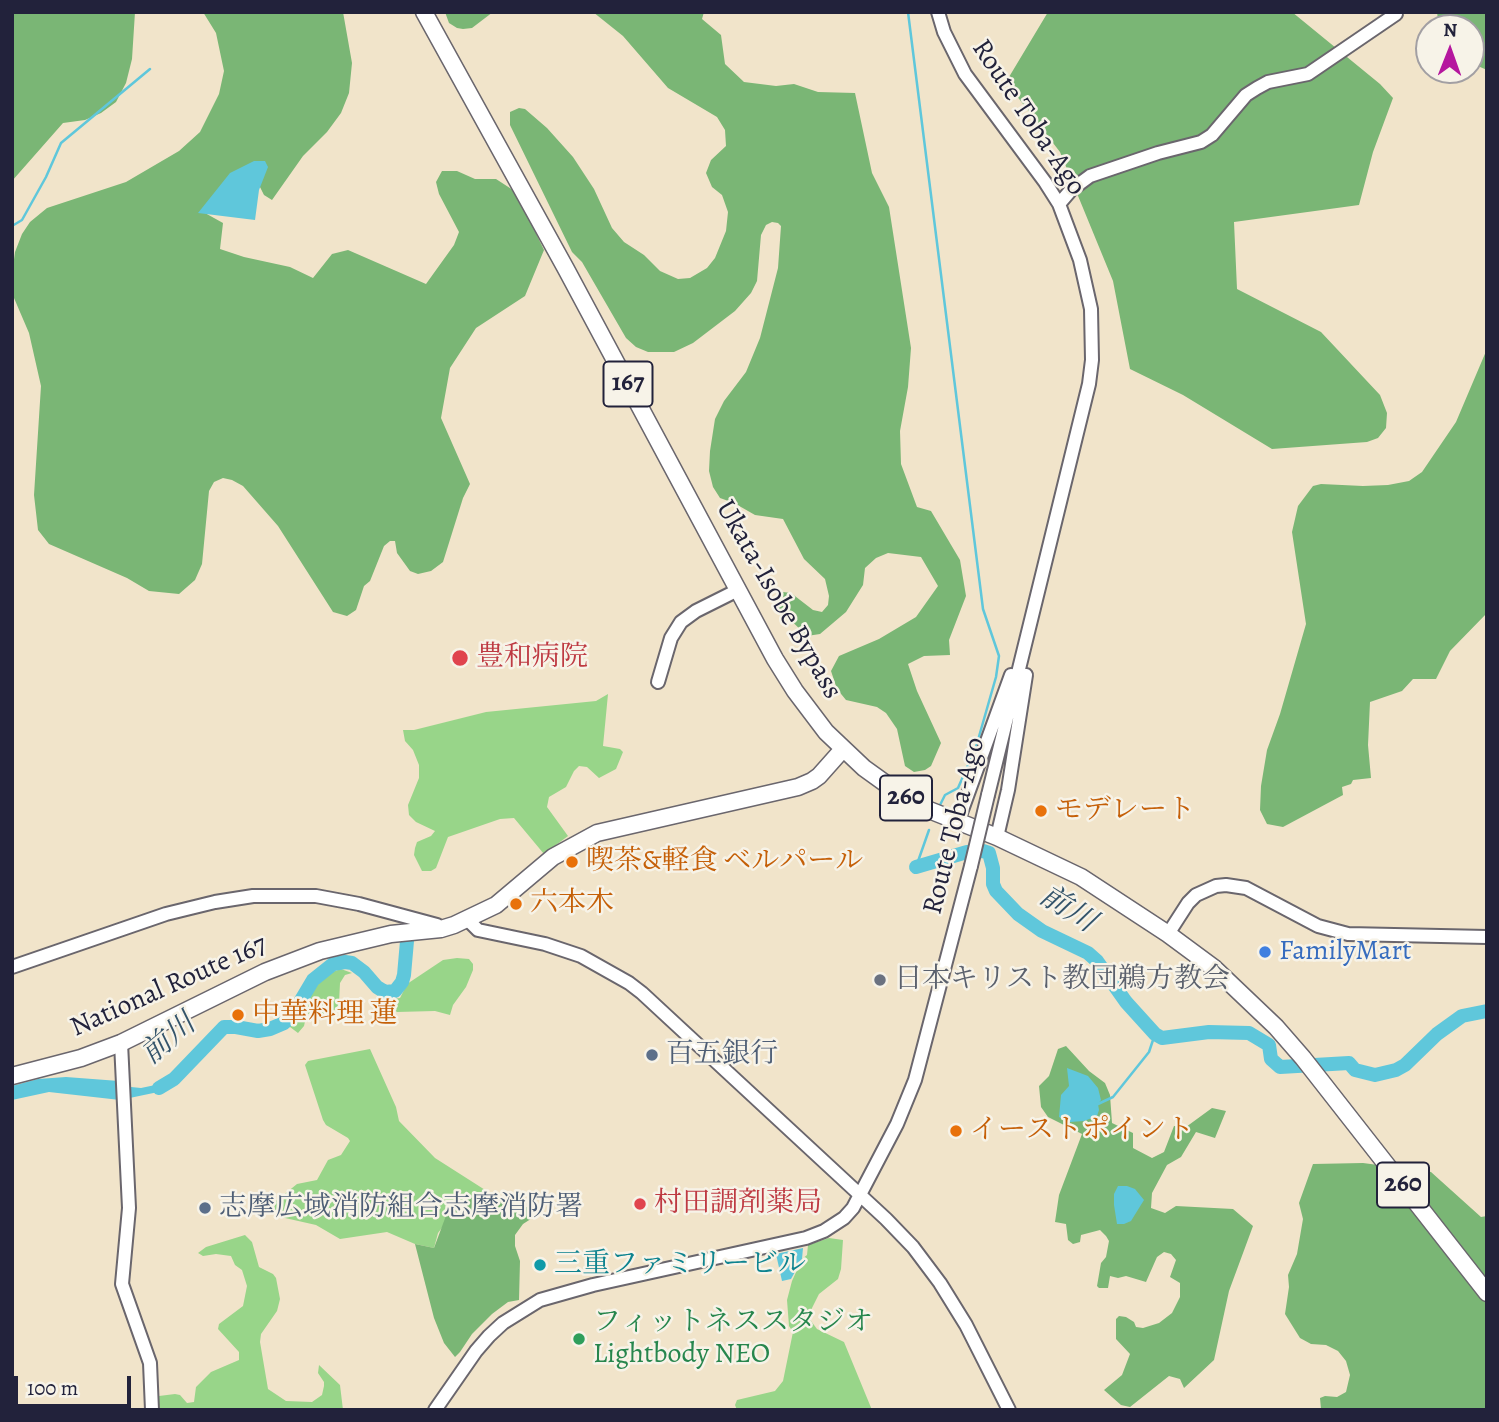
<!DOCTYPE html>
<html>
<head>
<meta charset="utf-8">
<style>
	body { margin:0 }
	#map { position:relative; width:1499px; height:1422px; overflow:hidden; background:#f1e4ca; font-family:Alegreya,serif }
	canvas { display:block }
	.frame { position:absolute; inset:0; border:14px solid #22223b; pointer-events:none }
	.north { position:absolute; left:1415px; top:14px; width:70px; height:70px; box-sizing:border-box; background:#f7f3e8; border:2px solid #a29fa3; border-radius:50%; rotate:1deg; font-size:19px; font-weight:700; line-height:28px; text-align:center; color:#22223b }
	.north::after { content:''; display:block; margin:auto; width:24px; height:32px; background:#b5179e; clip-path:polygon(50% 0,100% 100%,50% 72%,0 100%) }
	.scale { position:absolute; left:14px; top:1376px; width:117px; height:32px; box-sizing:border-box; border:4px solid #22223b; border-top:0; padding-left:9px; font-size:21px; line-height:24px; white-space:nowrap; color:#22223b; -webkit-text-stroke:5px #f7f3e8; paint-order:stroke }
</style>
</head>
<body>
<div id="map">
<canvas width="1499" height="1422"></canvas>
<div class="frame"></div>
<div class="north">N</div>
<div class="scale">100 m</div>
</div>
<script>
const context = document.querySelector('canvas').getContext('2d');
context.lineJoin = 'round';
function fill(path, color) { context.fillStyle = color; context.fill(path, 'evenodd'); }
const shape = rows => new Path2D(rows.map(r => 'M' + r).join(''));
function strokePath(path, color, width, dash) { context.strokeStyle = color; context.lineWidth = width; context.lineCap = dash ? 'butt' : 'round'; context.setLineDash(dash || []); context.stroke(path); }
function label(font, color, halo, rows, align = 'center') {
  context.font = font + ' Alegreya,"Noto Serif JP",serif'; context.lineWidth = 5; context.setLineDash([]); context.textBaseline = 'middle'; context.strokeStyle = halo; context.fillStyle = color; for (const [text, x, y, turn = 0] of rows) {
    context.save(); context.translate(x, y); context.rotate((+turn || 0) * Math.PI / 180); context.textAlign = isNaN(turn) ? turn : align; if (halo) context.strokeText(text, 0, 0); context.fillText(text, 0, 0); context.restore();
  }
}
const green = shape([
	[608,694,603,746,620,749,623,752,616,769,599,778,587,767,579,766,574,771,566,787,549,797,547,807,568,836,544,854,514,818,500,819,448,837,436,868,431,871,422,871,414,855,415,848,417,842,431,836,435,831,416,822,409,815,408,805,419,778,419,765,413,750,405,741,403,730,414,730,486,712,596,701],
	[457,958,469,959,473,964,473,970,466,987,453,1005,450,1015,435,1011,397,1012,392,1008,388,1000,400,998,407,984,443,960],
	[341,969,352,973,345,975,340,983,339,1003,336,1009,326,1014,311,1011,306,1017,304,1026,298,1033,290,1027,290,1023,298,1015,318,980,326,974],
	[370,1049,396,1107,399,1121,435,1158,493,1195,464,1199,438,1233,434,1248,415,1244,387,1232,340,1239,316,1225,285,1218,273,1212,276,1201,297,1184,317,1180,328,1160,341,1155,350,1141,348,1138,326,1125,323,1120,305,1065,308,1061],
	[245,1235,252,1242,259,1267,273,1274,276,1278,280,1299,277,1311,261,1334,260,1342,268,1389,286,1401,312,1402,322,1395,324,1386,324,1382,318,1373,319,1365,340,1385,343,1410,159,1410,157,1399,159,1396,175,1394,180,1395,187,1403,194,1402,196,1387,211,1372,239,1360,239,1352,218,1329,219,1324,243,1306,247,1286,242,1270,235,1265,231,1256,216,1254,203,1256,198,1253,206,1247],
	[829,1238,843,1240,841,1269,838,1279,819,1294,811,1310,811,1321,817,1329,844,1342,872,1410,737,1410,735,1405,737,1400,775,1391,783,1381,793,1332,789,1326,787,1300,792,1281,802,1259,807,1255,808,1245]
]);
const forest = shape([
	[12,12,135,12,132,59,126,83,116,102,101,113,85,120,63,123,12,181],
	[203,12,343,12,352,63,349,93,341,113,327,132,303,156,272,200,264,195,258,183,205,213,223,223,220,249,244,257,290,267,313,278,332,254,348,250,426,284,454,245,459,232,439,194,436,182,442,171,457,171,475,179,496,179,516,192,544,250,525,296,476,328,450,368,441,418,470,484,463,498,443,562,431,571,418,574,410,571,397,553,395,541,390,541,384,546,370,581,364,586,356,610,347,616,333,612,278,526,243,486,232,480,223,478,214,482,209,491,202,564,195,580,179,594,149,591,127,578,49,544,38,530,34,495,41,386,29,333,14,298,12,274,15,252,22,234,30,222,47,208,126,182,179,151,200,132,219,94,224,71,216,33],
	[445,12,493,12,472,28,463,29,457,28,449,23],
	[593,12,704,12,702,19,721,35,725,64,744,82,776,86,794,84,818,92,855,93,872,173,889,207,911,348,908,387,900,431,901,464,917,507,931,511,960,560,966,596,949,640,950,655,924,656,908,664,917,691,941,743,931,766,925,770,914,772,905,766,897,729,886,713,877,707,846,700,837,689,831,671,839,656,879,639,916,617,938,586,921,557,888,553,876,558,865,568,863,585,846,612,820,634,807,636,775,605,775,599,777,594,783,592,791,593,813,610,822,612,828,605,829,596,825,579,804,559,783,519,755,515,734,503,720,498,713,487,709,471,710,451,715,419,724,401,746,372,760,338,778,268,781,226,778,223,772,222,766,225,761,235,757,281,751,293,735,311,693,343,674,352,648,352,636,347,626,338,582,262,572,252,510,125,510,112,519,108,525,109,547,128,573,157,594,189,612,228,624,242,644,255,660,271,678,279,690,278,707,268,715,258,726,231,728,212,722,195,712,187,706,173,711,160,726,146,725,130,717,117,668,88,623,36],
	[1048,12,1292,12,1380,84,1393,98,1373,152,1359,205,1234,222,1237,289,1321,332,1380,395,1387,413,1386,428,1378,438,1367,442,1272,449,1183,395,1130,369,1113,281,1060,152,1006,82],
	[1437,12,1487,12,1487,70,1471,63,1471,28,1439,28],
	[1487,349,1487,613,1450,651,1436,679,1413,679,1402,691,1370,702,1368,745,1371,778,1353,780,1351,784,1342,787,1343,795,1283,827,1267,824,1260,810,1261,786,1267,750,1280,714,1306,624,1292,532,1298,506,1313,486,1321,484,1363,486,1388,485,1409,481,1422,472,1456,422],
	[1066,1046,1089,1071,1105,1083,1110,1095,1112,1123,1133,1133,1133,1148,1152,1158,1164,1152,1174,1126,1186,1127,1212,1108,1226,1111,1215,1138,1196,1132,1181,1157,1167,1165,1152,1193,1151,1208,1165,1213,1176,1206,1233,1209,1253,1226,1229,1291,1214,1360,1184,1388,1180,1379,1169,1376,1130,1407,1121,1405,1104,1390,1122,1375,1130,1354,1116,1339,1116,1319,1119,1316,1126,1317,1134,1322,1136,1327,1143,1328,1159,1323,1172,1313,1180,1297,1180,1283,1170,1277,1176,1260,1171,1254,1164,1252,1157,1257,1146,1282,1126,1276,1118,1278,1110,1276,1108,1288,1099,1288,1097,1286,1101,1263,1106,1257,1109,1241,1106,1236,1100,1230,1081,1235,1080,1242,1073,1244,1068,1240,1066,1224,1055,1222,1059,1195,1082,1134,1048,1117,1041,1107,1039,1086,1049,1076,1058,1049],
	[1363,1163,1431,1172,1481,1217,1487,1216,1487,1410,1321,1409,1320,1398,1325,1396,1337,1397,1346,1392,1350,1375,1346,1361,1338,1351,1326,1345,1311,1344,1300,1338,1285,1314,1289,1287,1288,1275,1297,1254,1303,1219,1299,1203,1313,1164],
	[493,1195,507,1197,526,1207,532,1207,537,1215,523,1224,515,1235,515,1246,520,1261,519,1300,508,1302,492,1314,472,1334,460,1352,455,1357,444,1343,434,1318,415,1244,434,1248,447,1213,464,1199]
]);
const water = shape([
	[254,161,265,161,268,167,259,190,255,220,198,213,230,173],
	[1067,1068,1088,1076,1098,1088,1101,1100,1098,1104,1099,1110,1097,1116,1084,1121,1070,1122,1059,1117,1061,1095,1069,1086],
	[66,1077,119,1081,131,1087,141,1088,160,1084,172,1077,175,1083,163,1091,120,1100,49,1092,12,1100,12,1086,38,1079],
	[1118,1186,1127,1186,1135,1189,1144,1200,1131,1221,1124,1224,1117,1224,1114,1205,1114,1194],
	[803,1248,802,1259,791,1279,782,1281,776,1254]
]);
const stream = shape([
	[908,12,983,609,999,656,996,677,976,747,958,788,945,795,940,805],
	[12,226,22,220,46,177,61,143,150,69],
	[916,867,929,830],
	[1098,1104,1113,1097,1149,1052,1155,1034]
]);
const river = shape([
	[916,867,967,852,983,851,989,853,993,868,993,884,996,891,1018,914,1042,931,1088,953,1097,961,1126,1002,1155,1034,1162,1038,1209,1032,1249,1033,1269,1045,1271,1059,1280,1067,1349,1063,1355,1070,1375,1075,1396,1070,1405,1065,1437,1034,1462,1016,1487,1011],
	[159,1088,174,1079,224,1027,236,1027,258,1031,270,1029,284,1023,291,1017,313,980,333,964,345,962,352,963,364,972,377,987,385,992,395,991,402,982,404,975,407,941]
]);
const secondary = shape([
	[938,12,944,32,965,74,1045,182,1059,204,1080,260,1091,309,1092,360,1089,384,988,795],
	[1059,204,1071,190,1090,176,1158,153,1201,142,1212,135,1246,95,1257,88,1268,82,1308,74,1396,14],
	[658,682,671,638,681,622,696,611,738,590],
	[958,821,1011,675],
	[997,837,1008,790,1026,675],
	[467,919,478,930,545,944,581,956,629,983,642,993,886,1219,913,1247,940,1283,966,1325,1009,1410],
	[1168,934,1188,903,1196,895,1216,886,1226,885,1246,888,1318,926,1348,934,1487,937],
	[12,967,166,914,215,902,253,896,316,896,359,904,437,925,441,929],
	[121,1043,129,1208,122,1284,150,1363,152,1410],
	[435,1410,476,1351,489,1336,503,1323,540,1300,593,1285,806,1238,824,1231,844,1218,853,1208,897,1124,915,1080,971,866]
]);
const highway = shape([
	[424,12,566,269,775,659,795,691,826,732,864,768,914,804,997,837,1081,877,1168,934,1214,968,1276,1027,1303,1058,1487,1293],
	[12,1076,81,1058,121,1043,265,972,320,951,391,934,441,929,454,925,496,905,553,857,597,833,798,787,812,781,819,776,843,749]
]);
const secondaryBridge = shape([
	[971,866,988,795]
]);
const markers = [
	[460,658,9,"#e0444e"],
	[1041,811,7,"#e8710a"],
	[572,862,7,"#e8710a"],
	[516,904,7,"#e8710a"],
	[1265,952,7,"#3f7fe0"],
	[880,980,7,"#6b7280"],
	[238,1015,7,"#e8710a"],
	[652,1055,7,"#5c6f8a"],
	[956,1131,7,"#e8710a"],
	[640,1204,7,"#e0444e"],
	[205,1208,7,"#5c6f8a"],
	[540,1265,7,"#0f9aa8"],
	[579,1339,7,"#2e9e5b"]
];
const shields = [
	[628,384,49],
	[906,798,52],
	[1403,1185,52]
];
const shieldNames = [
	["167",628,384],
	["260",906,798],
	["260",1403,1185]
];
const streetNames = [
	["Route Toba-Ago",1028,118,56],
	["Ukata-Isobe Bypass",778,600,60],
	["Route Toba-Ago",955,826,-76],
	["National Route 167",169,987,-24]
];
const healthNames = [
	["豊和病院",476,658],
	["村田調剤薬局",654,1204]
];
const foodNames = [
	["モデレート",1055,811],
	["喫茶&軽食 ベルパール",586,862],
	["六本木",530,904],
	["中華料理 蓮",252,1015],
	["イーストポイント",970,1131]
];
const shopNames = [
	["FamilyMart",1279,952]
];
const worshipNames = [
	["日本キリスト教団鵜方教会",894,980]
];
const serviceNames = [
	["百五銀行",666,1055],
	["志摩広域消防組合志摩消防署",219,1208]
];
const cultureNames = [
	["三重ファミリービル",554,1265]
];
const leisureNames = [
	["フィットネススタジオ",593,1323],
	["Lightbody NEO",593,1355]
];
const waterNames = [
	["前川",1067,910,32],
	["前川",169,1040,-40]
];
fill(green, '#98d589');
fill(forest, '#7ab675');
fill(water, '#5fc7db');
strokePath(stream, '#5fc7db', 2.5);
strokePath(river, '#5fc7db', 14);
strokePath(secondary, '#6a666d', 16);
strokePath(highway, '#6a666d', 19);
strokePath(secondary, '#fff', 12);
strokePath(highway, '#fff', 16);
strokePath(secondaryBridge, '#6a666d', 16, []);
strokePath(secondaryBridge, '#fff', 12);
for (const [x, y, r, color] of markers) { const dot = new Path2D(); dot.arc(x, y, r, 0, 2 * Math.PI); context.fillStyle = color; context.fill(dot); strokePath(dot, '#f7f3e8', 2.5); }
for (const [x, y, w] of shields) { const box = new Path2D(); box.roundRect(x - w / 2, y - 22.5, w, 45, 5); context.fillStyle = '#f7f3e8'; context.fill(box); strokePath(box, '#22223b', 2); }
label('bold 26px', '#22223b', null, shieldNames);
label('28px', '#22223b', '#f7f3e8', streetNames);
label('28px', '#be3a42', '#f7f3e8', healthNames, 'left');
label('28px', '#c56008', '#f7f3e8', foodNames, 'left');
label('28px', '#366cbe', '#f7f3e8', shopNames, 'left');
label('28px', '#5b616d', '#f7f3e8', worshipNames, 'left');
label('28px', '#4e5e75', '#f7f3e8', serviceNames, 'left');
label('28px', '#0d838f', '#f7f3e8', cultureNames, 'left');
label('28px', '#27864d', '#f7f3e8', leisureNames, 'left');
label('italic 30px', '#34546b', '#f7f3e8', waterNames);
</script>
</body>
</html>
